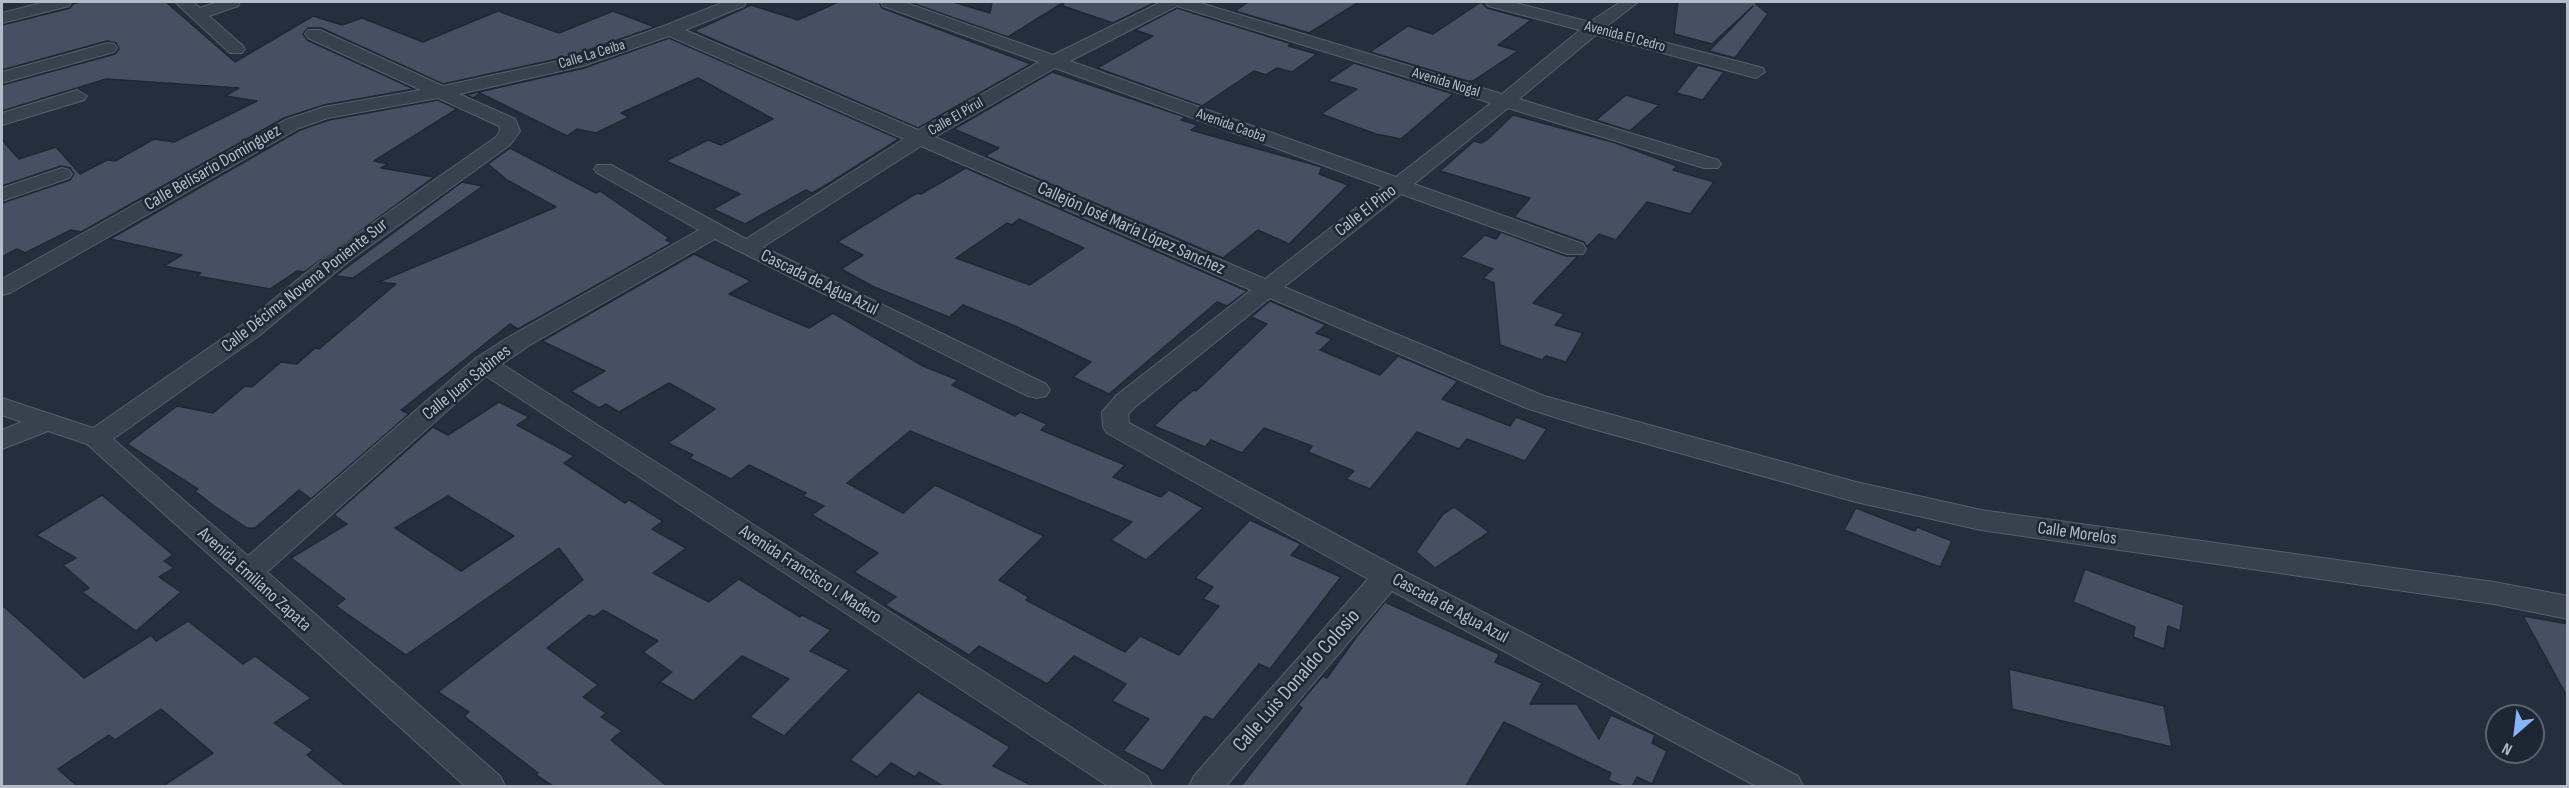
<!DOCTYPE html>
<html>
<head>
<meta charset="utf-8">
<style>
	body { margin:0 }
	#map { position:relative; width:2569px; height:788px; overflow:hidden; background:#242f3e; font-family:"Sofia Sans Condensed",sans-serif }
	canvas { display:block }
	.frame { position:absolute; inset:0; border:3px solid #b4bcc9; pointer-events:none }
	.north { position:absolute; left:2485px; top:704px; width:60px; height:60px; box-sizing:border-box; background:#1d2633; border:2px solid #59626f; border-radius:50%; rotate:208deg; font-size:16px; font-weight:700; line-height:24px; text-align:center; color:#b4bcc9 }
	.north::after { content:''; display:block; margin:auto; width:21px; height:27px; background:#8ab4f8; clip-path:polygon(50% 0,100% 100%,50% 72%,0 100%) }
</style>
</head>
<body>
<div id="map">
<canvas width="2569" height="788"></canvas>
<div class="frame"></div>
<div class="north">N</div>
</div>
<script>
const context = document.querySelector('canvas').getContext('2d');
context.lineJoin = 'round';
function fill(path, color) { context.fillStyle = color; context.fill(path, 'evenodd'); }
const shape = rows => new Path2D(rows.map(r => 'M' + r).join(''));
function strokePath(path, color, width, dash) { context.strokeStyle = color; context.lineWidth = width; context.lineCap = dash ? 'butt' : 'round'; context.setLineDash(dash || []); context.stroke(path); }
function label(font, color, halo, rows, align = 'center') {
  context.font = font + ' "Sofia Sans Condensed",sans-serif'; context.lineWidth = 5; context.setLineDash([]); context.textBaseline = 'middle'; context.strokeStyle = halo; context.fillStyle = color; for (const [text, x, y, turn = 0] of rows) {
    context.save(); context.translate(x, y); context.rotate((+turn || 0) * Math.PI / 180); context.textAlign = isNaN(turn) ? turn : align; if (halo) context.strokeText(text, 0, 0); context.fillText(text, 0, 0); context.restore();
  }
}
const building = shape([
	[81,2,166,2,235,62,313,16,342,25,362,18,423,42,498,11,559,33,613,11,655,27,571,56,443,84,321,28,308,28,303,34,307,40,414,89,324,105,284,118,81,232,71,230,25,253,17,249,2,257,2,203,70,180,74,174,70,168,61,166,2,186,2,140,19,159,56,147,80,174,107,160,115,161,154,139,174,142,257,101,225,96,239,88,106,79,2,111,2,85,115,54,119,49,116,43,107,41,2,70,2,25,70,8,73,4,81,2],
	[838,2,879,2,882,8,1031,64,918,128,694,31,751,5,798,20,838,2],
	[909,2,953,2,990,13,992,2,1156,2,1113,23,1063,6,1064,2,1008,37,909,2],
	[1248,2,1359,2,1309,33,1235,11,1248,2],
	[1481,2,1487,8,1531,20,1498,45,1518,51,1473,81,1467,81,1370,52,1408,26,1433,34,1481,2],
	[1678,2,1758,2,1756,4,1768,14,1735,58,1709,51,1753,6,1712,44,1674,34,1678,2],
	[1177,8,1292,44,1288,46,1317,54,1292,72,1277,68,1266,75,1254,71,1202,106,1097,68,1153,36,1135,30,1177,8],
	[669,38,899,139,831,182,812,193,806,190,745,224,713,209,740,194,666,161,708,140,721,145,773,119,698,78,621,113,629,117,596,133,577,129,567,136,480,93,473,98,466,95,584,68,669,38],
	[1354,63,1453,94,1401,139,1376,134,1321,114,1357,89,1328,81,1354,63],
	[1698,65,1724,72,1703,100,1676,93,1698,65],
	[1052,72,1185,117,1181,120,1198,125,1191,130,1322,167,1319,174,1348,185,1289,244,1258,230,1223,258,985,156,999,148,954,129,1052,72],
	[1626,95,1659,105,1630,131,1596,120,1626,95],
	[438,100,457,109,374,161,388,164,381,168,434,177,304,272,297,271,270,289,197,276,201,273,164,266,182,255,110,239,300,130,329,120,438,100],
	[1513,115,1616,143,1677,166,1673,170,1714,182,1690,214,1647,202,1616,240,1599,234,1587,247,1584,242,1514,217,1530,198,1440,171,1474,141,1481,143,1488,139,1513,115],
	[510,148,596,193,600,191,669,238,666,240,672,243,518,329,510,324,401,410,409,414,311,499,299,490,255,528,247,528,214,506,195,491,198,489,127,444,177,406,213,413,245,386,252,387,281,362,297,364,315,348,319,349,396,284,379,282,556,207,507,180,488,164,510,148],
	[966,168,1247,291,1227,306,1217,302,1109,394,1073,377,1091,362,1015,326,963,305,949,317,874,287,841,269,863,255,837,242,917,193,921,194,966,168],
	[1019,219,1084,248,1030,285,956,258,1007,223,1012,225,1019,219],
	[462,182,483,186,353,278,335,276,462,182],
	[1501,232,1566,256,1578,256,1533,303,1564,314,1555,325,1583,333,1566,362,1546,356,1542,360,1500,345,1494,283,1483,278,1493,269,1461,257,1485,235,1496,239,1501,232],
	[694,254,751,281,729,294,809,328,833,313,923,366,958,380,952,385,1015,416,1020,412,1047,424,1041,430,1125,465,1113,477,1161,497,1169,490,1203,508,1146,560,1111,540,1132,522,910,431,847,483,903,513,935,485,1044,536,999,580,1029,597,1026,600,1125,652,1140,636,1179,655,1219,606,1203,599,1213,587,1195,578,1250,520,1301,544,1291,555,1341,577,1270,669,1259,664,1213,720,1205,716,1163,771,1123,751,1149,719,1112,701,1126,684,1074,656,1047,684,979,646,969,655,885,605,896,597,854,572,878,553,812,515,824,506,803,496,806,493,749,465,731,479,689,458,693,455,668,443,715,409,669,383,619,412,606,404,599,408,571,391,605,371,542,341,694,254],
	[1270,301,1326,325,1316,333,1332,339,1320,350,1380,375,1398,356,1458,381,1442,399,1510,426,1516,417,1547,429,1525,461,1467,439,1459,449,1417,432,1370,489,1346,479,1354,471,1308,452,1312,446,1264,428,1242,453,1211,440,1205,447,1154,426,1179,402,1194,390,1196,391,1267,324,1251,317,1270,301],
	[499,402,529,417,517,425,574,456,564,463,625,503,629,500,663,521,652,529,686,548,653,573,709,602,739,579,800,617,802,615,831,630,810,651,849,670,784,736,750,717,789,679,742,656,693,701,660,682,672,672,643,652,658,641,603,610,594,617,589,615,547,648,598,685,583,697,606,713,601,717,622,731,611,740,667,786,553,786,536,775,538,773,464,716,469,712,438,692,583,580,559,548,406,655,336,606,345,599,291,558,347,524,334,515,433,427,448,435,499,402],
	[448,496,514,536,461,571,395,528,448,496],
	[102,495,173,555,164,561,174,568,159,577,181,592,136,631,82,592,89,588,63,565,76,558,36,535,102,495],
	[1454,507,1489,532,1435,568,1416,552,1443,514,1454,507],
	[1856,508,1915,531,1917,527,1952,541,1940,567,1844,530,1856,508],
	[2085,569,2184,605,2180,631,2168,626,2164,649,2133,637,2135,627,2073,602,2085,569],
	[1385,602,1499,654,1495,662,1542,683,1530,704,1577,704,1599,739,1611,715,1655,735,1652,743,1667,751,1652,784,1637,777,1632,786,1623,786,1608,780,1611,773,1504,722,1466,786,1241,786,1302,708,1298,705,1323,676,1327,678,1357,636,1385,602],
	[2,605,84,678,151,635,156,641,188,621,243,664,255,656,311,698,274,723,313,750,307,755,346,786,163,786,213,753,161,709,115,740,109,735,58,769,77,786,2,786,2,605],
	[2523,616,2568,624,2568,698,2523,616],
	[2009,669,2164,706,2172,747,2012,709,2009,669],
	[918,692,1010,747,993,766,1033,786,943,786,919,772,915,777,891,763,877,777,850,760,918,692]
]);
const minor = shape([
	[45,2,71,2,69,6,2,23,2,13,45,2],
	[175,2,193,2,200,8,217,2,240,2,238,6,209,16,242,45,245,49,242,53,230,53,175,2],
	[724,2,746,2,744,6,685,30,918,130,1039,62,883,6,881,2,904,2,1053,55,1161,2,1197,2,1502,94,1580,30,1488,6,1486,2,1512,2,1590,22,1620,2,1638,2,1606,27,1763,68,1765,72,1756,78,1596,35,1519,99,1718,160,1721,164,1718,168,1704,168,1508,108,1414,184,1583,244,1586,249,1583,254,1567,254,1401,194,1284,287,1544,396,1856,482,1981,510,2494,582,2568,596,2568,619,2494,604,1981,530,1856,502,1586,427,1526,408,1270,298,1135,407,1128,414,1129,423,1398,568,1798,776,1803,786,1756,786,1392,591,1226,786,1189,786,1194,776,1368,579,1107,433,1103,427,1102,412,1117,395,1251,290,921,146,763,247,1046,384,1050,390,1046,396,1037,398,1028,396,715,239,530,345,502,364,1147,776,1152,786,1108,786,486,376,267,572,500,776,505,786,465,786,87,444,48,431,2,449,2,430,22,422,2,415,2,398,93,428,242,325,333,251,496,137,500,131,499,126,438,98,328,118,299,128,10,293,2,295,2,279,285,120,324,107,421,90,308,38,305,34,308,30,320,30,443,86,572,58,664,26,724,2],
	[1177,6,1491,103,1396,177,1070,61,1177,6],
	[669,36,904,139,746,239,611,165,597,165,594,169,597,173,699,230,512,335,476,358,248,556,113,439,260,335,349,261,510,145,520,131,515,119,459,94,583,66,669,36],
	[1055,68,1383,187,1265,279,935,137,1055,68],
	[108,43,114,44,117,48,114,52,2,83,2,72,108,43],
	[77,90,87,96,84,100,2,125,2,113,77,90],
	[62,168,69,170,72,174,69,178,2,201,2,188,62,168]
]);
const farStreetnames = [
	["Avenida El Cedro",1625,37,15],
	["Calle La Ceiba",592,55,-17],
	["Avenida Nogal",1446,83,17],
	["Calle El Pirul",956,117,-30],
	["Avenida Caoba",1231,126,20]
];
const streetNames = [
	["Calle Belisario Domínguez",213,168,-30],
	["Calle El Pino",1366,211,-38],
	["Callejón José María López Sanchez",1131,229,24],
	["Cascada de Agua Azul",819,283,26],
	["Calle Décima Novena Poniente Sur",305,286,-38],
	["Calle Juan Sabines",467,383,-39],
	["Calle Morelos",2077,534,8],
	["Avenida Francisco I. Madero",810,575,33],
	["Avenida Emiliano Zapata",254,580,42],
	["Cascada de Agua Azul",1450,609,28]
];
const nearStreetnames = [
	["Calle Luis Donaldo Colosio",1297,681,-49]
];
fill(building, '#455162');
strokePath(building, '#1f2835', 1.5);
strokePath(minor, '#565f6c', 2);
fill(minor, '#38414e');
label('15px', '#b4bcc9', '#1d2633', farStreetnames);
label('18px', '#b4bcc9', '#1d2633', streetNames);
label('21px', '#b4bcc9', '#1d2633', nearStreetnames);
</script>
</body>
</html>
